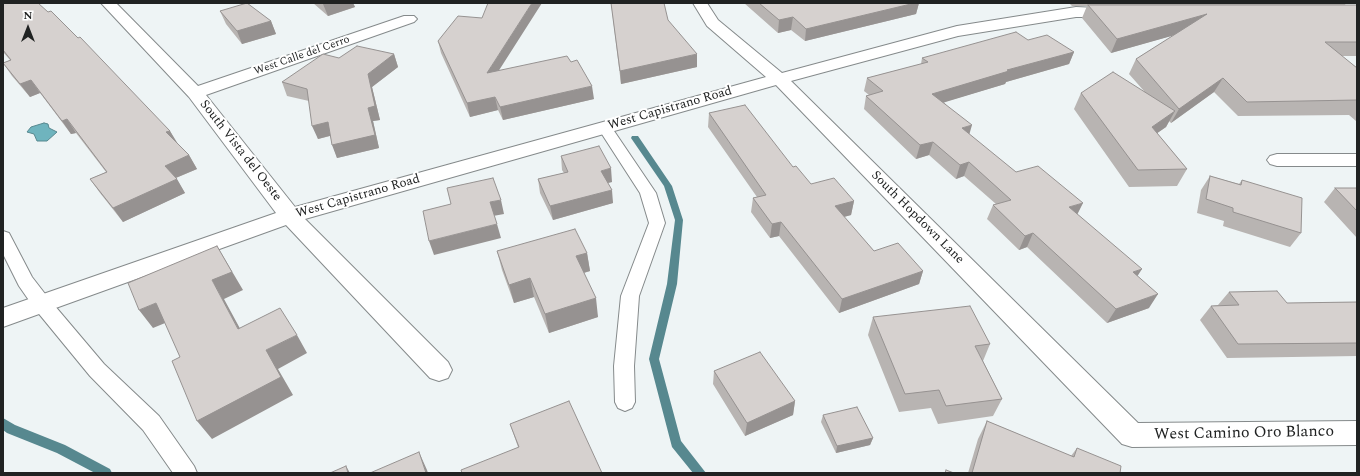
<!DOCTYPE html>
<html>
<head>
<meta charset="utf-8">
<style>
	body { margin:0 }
	#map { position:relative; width:1360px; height:476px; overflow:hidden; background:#eef4f5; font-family:Spectral,serif }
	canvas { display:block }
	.frame { position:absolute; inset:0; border:4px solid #202222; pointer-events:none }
	.north { position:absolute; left:8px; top:8px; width:40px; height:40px; -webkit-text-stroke:3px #fff; paint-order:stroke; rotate:0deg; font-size:11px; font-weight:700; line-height:16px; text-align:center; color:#202222 }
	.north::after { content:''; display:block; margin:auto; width:14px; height:18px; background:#202222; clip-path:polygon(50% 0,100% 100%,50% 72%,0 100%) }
</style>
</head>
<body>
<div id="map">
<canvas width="1360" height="476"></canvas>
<div class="frame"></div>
<div class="north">N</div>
</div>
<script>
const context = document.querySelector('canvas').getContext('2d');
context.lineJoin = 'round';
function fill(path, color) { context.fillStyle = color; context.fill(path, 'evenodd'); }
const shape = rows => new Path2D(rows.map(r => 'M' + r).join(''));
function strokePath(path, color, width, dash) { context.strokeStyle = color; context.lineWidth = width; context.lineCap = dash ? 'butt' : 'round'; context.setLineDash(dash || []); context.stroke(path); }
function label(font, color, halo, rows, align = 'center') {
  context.font = font + ' Spectral,serif'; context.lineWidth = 4; context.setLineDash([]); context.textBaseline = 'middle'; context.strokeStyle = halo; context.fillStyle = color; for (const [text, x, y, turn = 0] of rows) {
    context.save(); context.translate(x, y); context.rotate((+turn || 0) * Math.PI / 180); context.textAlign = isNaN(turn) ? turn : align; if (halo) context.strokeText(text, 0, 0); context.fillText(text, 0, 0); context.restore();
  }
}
const water = shape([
	[44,123,48,124,49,128,57,132,47,141,37,141,34,134,27,132,31,127,44,123]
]);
const stream = shape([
	[632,136,638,136,672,186,683,220,677,284,659,359,681,441,706,473,693,473,672,447,649,359,667,284,675,220,664,186,631,138,632,136],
	[3,418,15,425,65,445,110,469,112,473,95,473,57,453,7,433,3,430,3,418]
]);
const service = shape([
	[605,124,610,125,656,193,665,223,639,296,634,366,635,402,632,408,625,411,618,408,615,402,614,366,621,296,649,223,640,193,598,128,600,125,605,124],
	[3,231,9,233,32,277,49,299,104,364,159,416,194,466,197,473,173,473,143,430,90,376,35,309,19,286,3,254,3,231]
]);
const minor = shape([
	[101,3,116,3,198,86,404,16,414,16,417,19,414,22,206,95,295,207,766,77,707,26,693,3,707,3,718,20,782,73,957,26,1076,7,1119,9,1122,12,1119,15,1114,17,1076,17,958,36,791,81,1138,423,1357,421,1357,445,1132,447,1122,444,776,85,305,219,448,362,452,370,448,378,439,381,430,378,286,225,3,327,3,308,276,213,189,97,101,3],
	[1277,154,1357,154,1357,166,1277,166,1270,164,1267,160,1270,156,1277,154]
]);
const wall = shape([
	[3,3,170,131,177,144,189,155,197,169,176,178,185,193,123,222,100,193,90,179,106,172,76,133,71,134,40,93,30,97,12,76,3,63,10,60,3,52],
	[313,3,353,3,355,7,328,16],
	[611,3,668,20,697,67,621,84],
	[744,3,919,3,916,14,805,41,791,30,778,33],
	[1069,3,1346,3,1345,5,1357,5,1357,56,1342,56,1357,68,1357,121,1356,121,1349,115,1238,116,1214,92,1171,123,1169,121,1166,127,1157,133,1187,169,1177,186,1129,187,1074,109,1081,93,1144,91,1129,74,1136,59,1174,35,1111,53,1082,18,1087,6,1072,6],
	[220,11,271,21,276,34,242,44,226,24],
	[1028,40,1074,52,1069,64,1006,82,1005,84,944,102,969,135,1016,172,1077,214,1137,276,1149,308,1107,323,1027,247,1019,250,987,219,993,205,996,204,964,176,956,179,929,155,916,159,864,109,866,96,869,95,864,91,867,78,921,64,922,58],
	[438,41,499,70,594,99,503,120,498,110,470,117,441,53],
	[394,54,398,67,372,87,380,120,373,121,379,148,337,158,330,136,318,139,309,101,287,96,282,82,339,58],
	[709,113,793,167,811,184,854,201,851,215,844,217,874,251,923,271,919,284,839,313,779,236,770,238,751,212,753,198,757,197,708,127],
	[561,156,612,182,608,183,613,203,553,220,540,193,538,179,564,173,562,170],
	[1210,176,1239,184,1242,180,1301,233,1290,247,1223,226,1224,221,1197,213,1201,190],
	[1335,188,1357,188,1357,238,1324,202],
	[497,251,587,253,590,271,584,273,598,317,549,333,534,297,514,303,502,270],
	[1229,292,1287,303,1357,302,1357,356,1227,358,1200,320,1211,306,1218,305],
	[873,317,990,344,983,361,1002,399,993,416,938,424,931,408,899,412,868,335],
	[714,371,795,401,793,415,745,436,713,384],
	[823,415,873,438,870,445,836,453,821,422],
	[987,421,1071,456,1077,448,1120,473,968,473,978,439],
	[510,424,602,473,518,447]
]);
const shadedWall = shape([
	[326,3,353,3,355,7,328,16,323,4],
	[532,3,542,3,489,86,487,73],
	[915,3,919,3,916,14,805,41,806,29],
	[1207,14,1200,28,1111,53,1117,39],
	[793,17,791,30,778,33,779,20],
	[271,21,276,34,242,44,237,31],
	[1074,52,1069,64,1006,82,1005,84,929,107,932,94,1007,70],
	[394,54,398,67,372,87,380,120,373,121,379,148,337,158,332,145,368,74],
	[697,54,697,67,621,84,620,71],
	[1223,78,1214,92,1171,123,1179,109],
	[31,80,40,93,30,97,20,84],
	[592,86,594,99,503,120,500,107],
	[495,97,498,110,470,117,467,103],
	[1175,111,1166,127,1143,143,1152,127],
	[67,119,76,133,71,134,62,121],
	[328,122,333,135,318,139,312,126],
	[972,125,968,139,962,128],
	[170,131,178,144,166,132],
	[933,142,929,155,916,159,920,145],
	[189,155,197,169,173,179,165,166],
	[969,162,964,176,956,179,960,165],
	[611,168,612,182,602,184,601,171],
	[177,179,185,193,123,222,113,208],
	[612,190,613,203,553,220,550,206],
	[501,200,504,214,493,216,490,202],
	[854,201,851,215,832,220,835,206],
	[1083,203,1076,217,1069,207],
	[781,222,779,236,770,238,772,224],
	[497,224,501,238,434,255,429,241],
	[1033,233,1027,247,1019,250,1025,236],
	[217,246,243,290,224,299,250,347,238,329,212,280],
	[587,253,590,271,579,274,576,256],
	[1142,269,1133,283,1133,272],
	[923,271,919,284,839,313,842,299],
	[530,278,534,297,514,303,509,285],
	[1158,294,1149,308,1107,323,1116,309],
	[596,298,598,317,549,333,545,314],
	[156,303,170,321,153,328,139,310],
	[297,335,307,353,278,369,293,395,212,439,197,421,266,350],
	[795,401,793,415,745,436,747,423],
	[873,438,870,445,836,453,837,446],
	[419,452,427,470,428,473,426,473],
	[346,466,350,473,348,473]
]);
const building = shape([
	[3,3,38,3,48,12,51,11,78,38,80,37,170,131,166,132,189,155,165,166,177,179,113,208,90,179,107,172,67,119,62,121,31,80,20,84,3,63,11,60,3,50,3,3],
	[247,3,271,21,237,31,220,11,247,3],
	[488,3,532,3,487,73,567,56,571,62,577,60,592,86,500,107,495,97,467,103,438,41,458,16,482,18,488,3],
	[611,3,664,3,668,20,697,54,620,71,611,3],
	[759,3,915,3,806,29,793,17,779,20,759,3],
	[1088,5,1357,5,1357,42,1325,42,1357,68,1357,100,1247,102,1223,78,1179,109,1136,59,1207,14,1117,39,1088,5],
	[1016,32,1028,40,1047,35,1074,52,1007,70,1009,71,932,94,972,125,962,128,1016,172,1038,166,1083,203,1069,207,1142,269,1133,272,1158,294,1116,309,1033,233,1025,236,993,205,1011,200,969,162,960,165,933,142,920,145,866,96,883,91,867,78,928,62,922,58,1016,32],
	[357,46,394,54,368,74,375,106,368,108,375,135,332,145,328,122,312,126,307,89,282,82,323,54,339,58,357,46],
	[1113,72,1175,111,1152,127,1187,169,1138,170,1081,93,1113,72],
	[745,105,793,167,796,166,811,184,834,178,854,201,835,206,874,251,898,243,923,271,842,299,781,222,772,224,753,198,766,195,709,113,745,105],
	[599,146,611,168,601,171,612,190,550,206,538,179,568,172,561,156,599,146],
	[1210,176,1241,185,1242,180,1302,198,1301,233,1233,212,1233,208,1206,199,1210,176],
	[493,178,501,200,490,202,497,224,429,241,423,211,451,204,447,188,493,178],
	[1335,188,1357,188,1357,211,1335,188],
	[575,229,587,253,576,256,596,298,545,314,530,278,509,285,497,251,575,229],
	[217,246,232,272,212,280,238,329,280,308,297,335,266,350,281,377,197,421,172,361,180,357,156,303,139,310,128,283,217,246],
	[1277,291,1287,303,1357,302,1357,343,1238,344,1211,306,1239,305,1229,292,1277,291],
	[970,306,990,344,975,346,1002,399,946,406,939,390,905,394,873,317,970,306],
	[760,352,795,401,747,423,714,371,760,352],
	[569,401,602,473,462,473,461,470,519,447,510,424,569,401],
	[857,407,873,438,837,446,823,415,857,407],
	[987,421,1074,457,1077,448,1121,466,1120,473,972,473,987,421],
	[419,452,426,473,370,473,419,452],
	[346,466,348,473,330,473,346,466],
	[946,470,954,473,945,473,946,470]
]);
const farStreetnames = [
	["West Calle del Cerro",302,56,-19]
];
const streetNames = [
	["West Capistrano Road",670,109,-16],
	["South Vista del Oeste",240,151,52],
	["West Capistrano Road",358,197,-16],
	["South Hopdown Lane",917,218,45]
];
const nearStreetnames = [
	["West Camino Oro Blanco",1244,434,-1]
];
fill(water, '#6fb4be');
strokePath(water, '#57888f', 1);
fill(stream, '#57888f');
strokePath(service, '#858a8b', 2);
strokePath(minor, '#858a8b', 2);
fill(service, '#fff');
fill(minor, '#fff');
fill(wall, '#b8b4b2');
fill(shadedWall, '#969291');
fill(building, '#d6d1cf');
strokePath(building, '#969291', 1);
label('11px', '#202222', '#fff', farStreetnames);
label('13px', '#202222', '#fff', streetNames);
label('16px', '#202222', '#fff', nearStreetnames);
</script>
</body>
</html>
